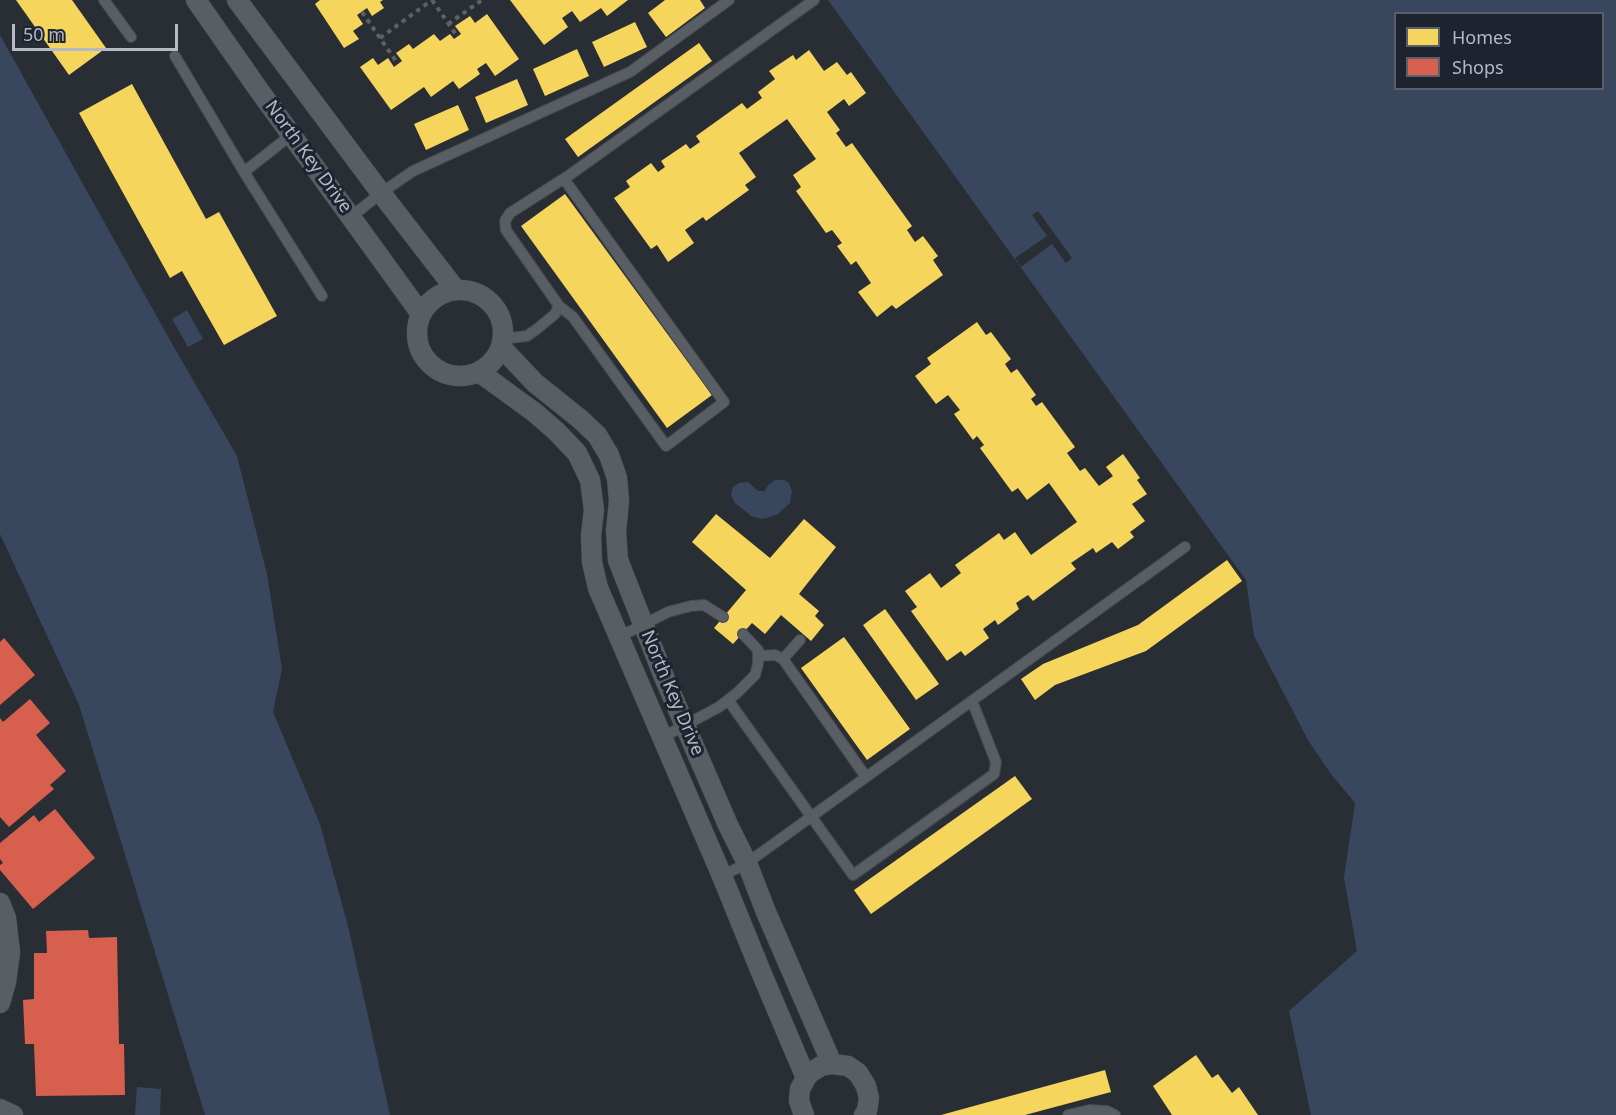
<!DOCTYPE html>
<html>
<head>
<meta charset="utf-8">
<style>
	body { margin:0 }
	#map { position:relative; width:1616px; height:1115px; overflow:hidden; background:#292e35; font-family:"Noto Sans",sans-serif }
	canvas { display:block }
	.legend { position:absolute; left:1394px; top:12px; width:210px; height:78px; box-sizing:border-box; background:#1d2430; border:2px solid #59606c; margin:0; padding:8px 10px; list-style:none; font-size:18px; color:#b3bac6 }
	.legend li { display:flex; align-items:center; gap:12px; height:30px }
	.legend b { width:30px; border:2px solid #59606c }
	.scale { position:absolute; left:12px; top:24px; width:166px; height:27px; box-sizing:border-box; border:3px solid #b3bac6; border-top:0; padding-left:8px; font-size:18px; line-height:21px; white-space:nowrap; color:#b3bac6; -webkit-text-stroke:4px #1d2430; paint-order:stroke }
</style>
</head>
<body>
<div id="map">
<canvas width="1616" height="1115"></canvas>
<ul class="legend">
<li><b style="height:16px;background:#f6d55c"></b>Homes</li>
<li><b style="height:16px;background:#d6604d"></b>Shops</li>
</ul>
<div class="scale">50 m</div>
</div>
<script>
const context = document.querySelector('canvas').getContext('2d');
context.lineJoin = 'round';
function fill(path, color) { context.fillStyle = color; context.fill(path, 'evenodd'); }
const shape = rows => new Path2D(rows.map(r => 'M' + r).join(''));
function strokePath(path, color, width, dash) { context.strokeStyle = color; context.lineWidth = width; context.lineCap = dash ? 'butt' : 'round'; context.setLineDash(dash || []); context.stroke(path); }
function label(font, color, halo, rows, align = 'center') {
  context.font = font + ' "Noto Sans",sans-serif'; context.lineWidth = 6; context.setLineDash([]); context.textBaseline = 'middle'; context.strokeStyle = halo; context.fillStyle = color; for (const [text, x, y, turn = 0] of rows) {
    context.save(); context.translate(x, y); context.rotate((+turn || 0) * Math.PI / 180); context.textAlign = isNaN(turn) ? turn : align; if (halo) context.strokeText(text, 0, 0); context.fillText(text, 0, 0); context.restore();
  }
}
const water = shape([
	[828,0,1616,0,1616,1115,1311,1115,1289,1011,1357,951,1344,878,1355,803,1331,774,1308,740,1254,636,1246,580],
	[1396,14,1602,14,1602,88,1396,88],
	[0,35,171,342,237,456,267,574,282,669,273,712,320,824,348,926,390,1115,205,1115,79,705,0,534],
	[187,310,203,339,188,347,172,319],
	[775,480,784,480,789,483,792,491,790,503,778,514,770,517,762,519,751,516,735,503,731,495,733,487,739,483,748,482,758,491,765,491,768,485],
	[137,1087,161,1089,160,1115,135,1115]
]);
const pier = shape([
	[1038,211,1072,258,1066,263,1052,244,1021,267,1015,258,1047,236,1032,215]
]);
const homes = shape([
	[16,0,72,0,106,48,69,75],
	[320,0,383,0,380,2,384,8,372,16,367,8,357,15,363,24,353,31,359,39,344,48,315,4],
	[510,0,628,0,607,16,601,8,580,22,572,11,562,18,568,27,544,45],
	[665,0,700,0,705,8,666,37,648,13],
	[487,14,519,59,495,76,486,63,477,69,480,74,459,89,453,81,431,97,424,87,391,110,360,67,373,58,378,65,388,58,394,67,402,61,396,53,409,44,413,49,434,34,440,41,450,34,454,39,461,34,455,26,470,16,475,23],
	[635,22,647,47,604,67,592,42],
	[699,43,712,61,578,157,565,139],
	[577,49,589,76,545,96,533,69],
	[809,50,824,71,837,62,847,75,851,72,866,93,849,106,844,99,827,112,840,130,836,133,846,147,852,143,912,226,907,230,915,242,923,236,938,256,933,260,943,275,896,309,892,305,877,317,858,292,871,283,856,261,851,265,837,246,842,243,832,230,826,233,796,191,801,187,793,175,816,159,787,119,739,153,756,177,745,185,749,190,706,221,703,217,685,230,694,243,668,262,657,245,651,249,614,198,630,187,626,181,651,163,658,172,665,167,661,161,686,144,690,149,700,142,696,136,742,103,747,109,762,98,758,92,775,79,769,71,793,55,796,60],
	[517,79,528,105,486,123,475,97],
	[132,84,206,219,219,212,277,316,224,345,182,271,170,278,79,113],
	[458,105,469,130,426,150,414,124],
	[565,194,712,395,667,428,521,226],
	[977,322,986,335,991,332,1011,359,1005,364,1011,373,1017,369,1036,395,1031,399,1036,406,1042,402,1075,447,1067,453,1080,471,1085,468,1099,486,1113,476,1106,467,1123,454,1140,478,1137,480,1147,494,1132,504,1145,521,1130,532,1134,537,1118,549,1112,542,1096,553,1093,548,1071,563,1076,569,1033,601,1028,595,1016,603,1019,609,998,625,995,620,983,629,989,638,965,656,961,651,947,661,911,611,917,607,905,591,930,573,941,588,961,573,955,565,999,533,1004,540,1015,532,1031,555,1077,522,1049,483,1027,500,1018,488,1012,492,980,448,984,445,977,436,973,440,954,414,960,410,948,395,936,404,915,376,931,364,927,358],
	[716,514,770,558,804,519,836,547,799,594,819,611,815,616,824,625,811,641,781,615,765,634,752,623,733,644,714,628,746,590,692,542],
	[1227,560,1242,581,1146,651,1055,685,1035,700,1021,679,1043,664,1138,625],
	[885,609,939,684,916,700,863,625],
	[844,637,910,729,867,760,801,668],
	[1015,776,1032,799,871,914,854,890],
	[1196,1055,1212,1078,1218,1074,1232,1093,1239,1087,1258,1115,1172,1115,1153,1086],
	[1105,1070,1111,1092,1025,1115,941,1115]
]);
const shops = shape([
	[4,638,35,675,0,705,0,642],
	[30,699,50,723,36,735,66,771,50,785,54,789,9,827,0,817,0,718,3,722],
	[55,809,95,858,33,909,0,870,0,865,3,863,0,859,0,843,34,815,39,822],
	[88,930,89,938,117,937,119,1044,124,1044,125,1095,36,1096,34,1044,25,1044,23,1000,34,999,34,953,47,953,46,931]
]);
const path = shape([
	[432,0,457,36],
	[362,12,398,64],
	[448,24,482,0],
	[380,38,432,0]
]);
const lane = shape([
	[104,0,131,37],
	[175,56,244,172,322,296],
	[244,172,291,135],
	[351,217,381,193,413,171,630,72,729,0],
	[559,306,573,317,666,446,724,402,564,179],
	[502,339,527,336,537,329,555,314,559,306,506,230,505,221,510,213,571,174,814,0],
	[619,637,668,612,691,606,704,605,723,617],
	[758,656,775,655,783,659,866,777],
	[783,659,800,640],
	[728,700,853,875,994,774,996,762,972,701],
	[663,737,719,707,737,693,755,675,758,664,758,650,743,634],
	[722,876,747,863,1185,547],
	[1068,1115,1089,1110,1107,1111,1115,1115]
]);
const street = shape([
	[196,0,256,86,421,314],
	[237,0,381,193,456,290],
	'417 333a43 43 0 1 1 86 0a43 43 0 1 1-86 0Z',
	[501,347,535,383,580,419,597,435,609,455,617,478,619,501,616,531,618,560,664,677,728,825,747,863,766,912,832,1064],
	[479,372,534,412,556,431,577,453,590,480,594,510,591,535,592,562,598,588,722,876,761,972,806,1078],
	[0,903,6,918,10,952,6,982,0,1003],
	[0,1109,13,1115],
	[804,1115,799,1101,800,1089,806,1078,810,1073,821,1066,832,1064,848,1066,858,1073,866,1086,869,1098,867,1111,864,1115]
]);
const streetNames = [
	["North Key Drive",308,157,54],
	["North Key Drive",672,693,67]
];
fill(water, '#38475e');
fill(pier, '#292e35');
fill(homes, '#f6d55c');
fill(shops, '#d6604d');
strokePath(lane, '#45494e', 12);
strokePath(street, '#45494e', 21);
strokePath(path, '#5d6167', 4, [4.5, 4.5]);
strokePath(lane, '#595d64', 10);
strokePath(street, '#595d64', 20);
label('18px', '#b3bac6', '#1d2430', streetNames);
</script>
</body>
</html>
